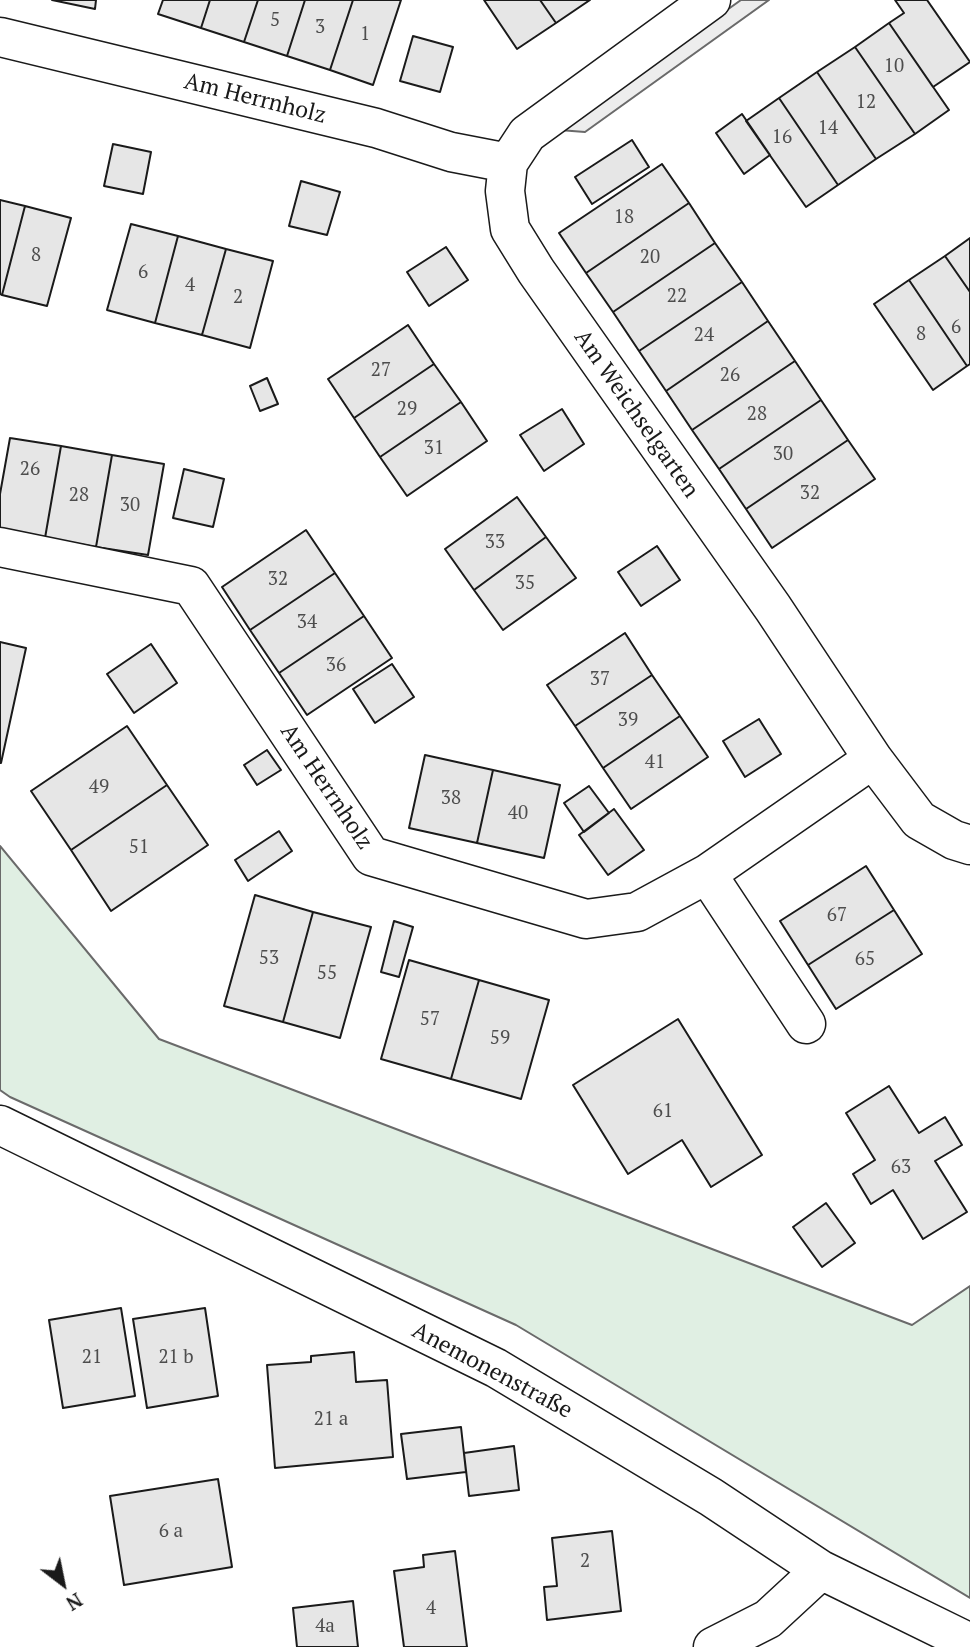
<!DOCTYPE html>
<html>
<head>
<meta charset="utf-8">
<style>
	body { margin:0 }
	#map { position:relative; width:970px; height:1647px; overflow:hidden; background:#fff; font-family:"PT Serif",serif }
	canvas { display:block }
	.north { position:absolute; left:28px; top:1549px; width:70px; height:70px; -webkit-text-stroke:5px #fff; paint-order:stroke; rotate:148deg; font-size:19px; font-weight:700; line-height:28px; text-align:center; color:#1a1a1a }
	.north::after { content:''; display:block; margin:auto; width:24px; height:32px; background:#1a1a1a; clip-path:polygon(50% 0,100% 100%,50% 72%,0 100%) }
</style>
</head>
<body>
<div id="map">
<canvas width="970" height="1647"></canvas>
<div class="north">N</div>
</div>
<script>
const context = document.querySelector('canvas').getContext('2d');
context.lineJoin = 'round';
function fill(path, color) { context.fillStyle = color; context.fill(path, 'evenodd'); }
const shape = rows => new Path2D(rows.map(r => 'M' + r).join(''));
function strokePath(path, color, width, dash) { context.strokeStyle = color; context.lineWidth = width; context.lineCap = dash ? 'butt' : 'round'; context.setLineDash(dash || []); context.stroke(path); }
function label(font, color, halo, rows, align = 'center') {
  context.font = font + ' "PT Serif",serif'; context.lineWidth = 5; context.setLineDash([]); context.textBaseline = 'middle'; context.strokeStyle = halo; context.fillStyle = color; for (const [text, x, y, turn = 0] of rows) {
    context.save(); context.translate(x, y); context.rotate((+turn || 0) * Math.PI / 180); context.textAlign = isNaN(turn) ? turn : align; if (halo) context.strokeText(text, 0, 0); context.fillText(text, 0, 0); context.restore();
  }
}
const green = shape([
	[0,846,159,1039,912,1325,970,1286,970,1598,516,1325,10,1097,0,1090,0,846]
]);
const parking = shape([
	[741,0,769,0,585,132,559,130,741,0]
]);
const building = shape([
	[52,0,96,0,95,9,52,0],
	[163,0,210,0,201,28,158,14,163,0],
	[210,0,258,0,244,42,201,28,210,0],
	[258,0,305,0,287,56,244,42,258,0],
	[305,0,353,0,330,70,287,56,305,0],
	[353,0,401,0,373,85,330,70,353,0],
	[484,0,540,0,556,23,517,49,484,0],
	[540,0,590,0,556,23,540,0],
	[895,0,927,0,970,62,933,87,889,23,904,13,895,0],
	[889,23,949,110,915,134,855,47,889,23],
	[413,36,453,47,440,92,400,81,413,36],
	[855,47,915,134,876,159,817,72,855,47],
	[817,72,876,159,838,185,779,98,817,72],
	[779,98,838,185,806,207,746,121,779,98],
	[742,114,770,155,744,174,716,133,742,114],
	[632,140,649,167,592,204,575,177,632,140],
	[113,144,151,152,143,194,104,186,113,144],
	[662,164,689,203,586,273,559,233,662,164],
	[301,181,340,192,327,235,289,226,301,181],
	[0,200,25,206,2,295,0,294,0,200],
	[689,203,715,243,613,312,586,273,689,203],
	[25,206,71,218,47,306,2,295,25,206],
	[131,224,178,236,155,323,107,310,131,224],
	[178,236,226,249,202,335,155,323,178,236],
	[970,238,970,292,945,256,970,238],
	[715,243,742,282,639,351,613,312,715,243],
	[446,247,468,280,429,306,407,272,446,247],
	[226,249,273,261,250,348,202,335,226,249],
	[945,256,970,292,970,364,967,366,909,280,945,256],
	[909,280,967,366,933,390,874,304,909,280],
	[742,282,768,321,666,391,639,351,742,282],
	[768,321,795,361,692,430,666,391,768,321],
	[408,325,434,364,354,418,328,379,408,325],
	[795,361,821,400,719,469,692,430,795,361],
	[434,364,461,402,380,457,354,418,434,364],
	[267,378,278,404,260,411,250,386,267,378],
	[821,400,848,440,746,509,719,469,821,400],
	[461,402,487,441,407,496,380,457,461,402],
	[562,409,584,444,544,471,520,435,562,409],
	[10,438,61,446,45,538,0,530,0,494,10,438],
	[848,440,875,479,772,548,746,509,848,440],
	[61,446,112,455,96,547,45,538,61,446],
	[112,455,164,464,148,555,96,547,112,455],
	[184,469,224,479,213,527,173,518,184,469],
	[517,497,546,537,474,590,445,549,517,497],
	[306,530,335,573,250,630,222,587,306,530],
	[546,537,576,578,503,630,474,590,546,537],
	[657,546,680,580,641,606,618,572,657,546],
	[335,573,364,616,279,673,250,630,335,573],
	[364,616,392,658,307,715,279,673,364,616],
	[625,633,652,675,575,726,547,685,625,633],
	[0,642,26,648,1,763,0,763,0,642],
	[151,644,177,683,134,713,107,674,151,644],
	[392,664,414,697,375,723,353,689,392,664],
	[652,675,680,716,603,768,575,726,652,675],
	[680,716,708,757,631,809,603,768,680,716],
	[759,719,781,754,745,777,723,741,759,719],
	[127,726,167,785,71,850,31,791,127,726],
	[267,750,281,770,257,785,244,765,267,750],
	[425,755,493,770,477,843,409,828,425,755],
	[493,770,560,785,544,858,477,843,493,770],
	[167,785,208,845,111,911,71,850,167,785],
	[589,786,609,813,584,832,564,803,589,786],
	[614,809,644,850,608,875,579,835,614,809],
	[279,831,292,851,248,881,235,860,279,831],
	[866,866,894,910,808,965,780,921,866,866],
	[255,895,313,912,283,1022,224,1006,255,895],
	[894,910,922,954,836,1009,808,965,894,910],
	[313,912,371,927,340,1038,283,1022,313,912],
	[394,921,413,927,399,977,381,972,394,921],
	[409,960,479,980,451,1079,381,1059,409,960],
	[479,980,549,1000,521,1099,451,1079,479,980],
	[678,1019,762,1155,711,1187,682,1140,628,1174,573,1085,678,1019],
	[889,1086,919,1133,945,1117,962,1145,935,1161,967,1212,923,1239,893,1190,871,1204,853,1174,875,1160,846,1113,889,1086],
	[826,1203,855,1243,822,1267,793,1227,826,1203],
	[121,1308,135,1396,63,1408,49,1320,121,1308],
	[205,1308,218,1396,147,1408,133,1319,205,1308],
	[354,1352,356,1382,387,1380,393,1457,275,1468,267,1365,311,1362,311,1356,354,1352],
	[461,1427,466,1472,407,1479,401,1434,461,1427],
	[514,1446,519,1490,469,1496,464,1453,514,1446],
	[218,1479,232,1567,124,1585,110,1496,218,1479],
	[612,1531,621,1611,547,1620,544,1587,557,1586,552,1538,612,1531],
	[455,1551,467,1647,404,1647,394,1571,424,1567,423,1555,455,1551],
	[353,1601,358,1647,297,1647,293,1608,353,1601]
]);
const minor = shape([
	[711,0,527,134,508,163,505,191,510,229,536,271,773,608,873,759,919,820,954,840,970,845],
	[0,37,376,128,451,152,508,163],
	[0,547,191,586,371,856,586,919,637,912,707,874,873,759],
	[707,874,806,1024],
	[0,1125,496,1368,711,1497,821,1570,970,1643],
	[713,1647,768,1619,821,1570]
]);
const numberNames = [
	["5",275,21],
	["3",320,28],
	["1",365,35],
	["10",894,67],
	["12",866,103],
	["14",828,129],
	["16",782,138],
	["18",624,218],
	["8",36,256],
	["20",650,258],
	["6",143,273],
	["4",190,286],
	["22",677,297],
	["2",238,298],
	["6",956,328],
	["8",921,335],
	["24",704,336],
	["27",381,371],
	["26",730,376],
	["29",407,410],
	["28",757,415],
	["31",434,449],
	["30",783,455],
	["26",30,470],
	["32",810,494],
	["28",79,496],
	["30",130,506],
	["33",495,543],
	["32",278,580],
	["35",525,584],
	["34",307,623],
	["36",336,666],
	["37",600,680],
	["39",628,721],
	["41",655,763],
	["49",99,788],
	["38",451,799],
	["40",518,814],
	["51",139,848],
	["67",837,916],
	["53",269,959],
	["65",865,960],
	["55",327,974],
	["57",430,1020],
	["59",500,1039],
	["61",663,1112],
	["63",901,1168],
	["21",92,1358],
	["21 b",176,1358],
	["21 a",331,1420],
	["6 a",171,1532],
	["2",585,1562],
	["4",431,1609],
	["4a",325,1627]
];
const streetNames = [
	["Am Herrnholz",255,99,14],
	["Am Weichselgarten",636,414,55],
	["Am Herrnholz",326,787,56],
	["Anemonenstraße",492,1371,28]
];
fill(green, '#e0efe3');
strokePath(green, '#6a6a6a', 2);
fill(parking, '#ededed');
strokePath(parking, '#6a6a6a', 2);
fill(building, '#e6e6e6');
strokePath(building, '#1a1a1a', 2);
strokePath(minor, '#1a1a1a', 41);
strokePath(minor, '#fff', 38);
label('19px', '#4d4d4d', null, numberNames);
label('23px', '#1a1a1a', '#fff', streetNames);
</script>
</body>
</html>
